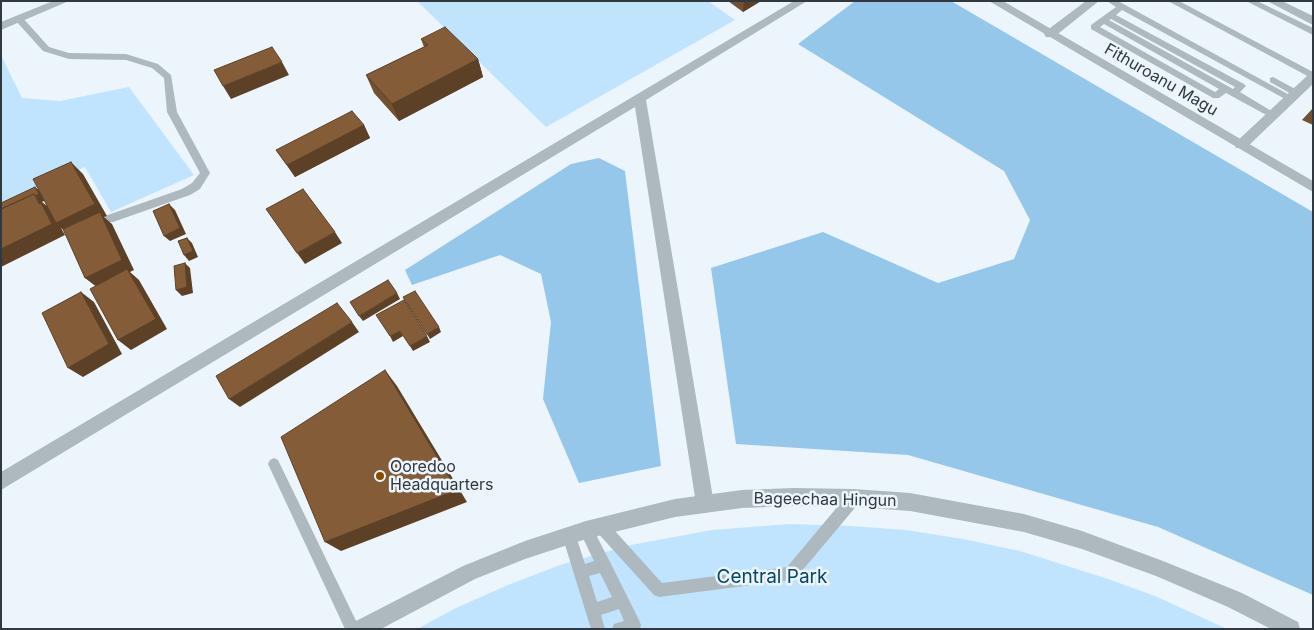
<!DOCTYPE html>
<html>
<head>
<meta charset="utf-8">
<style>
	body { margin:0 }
	#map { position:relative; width:1314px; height:630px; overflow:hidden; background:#ecf5fb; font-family:Inter,sans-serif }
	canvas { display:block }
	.frame { position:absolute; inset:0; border:2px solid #30393f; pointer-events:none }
</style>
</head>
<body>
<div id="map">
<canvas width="1314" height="630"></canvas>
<div class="frame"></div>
</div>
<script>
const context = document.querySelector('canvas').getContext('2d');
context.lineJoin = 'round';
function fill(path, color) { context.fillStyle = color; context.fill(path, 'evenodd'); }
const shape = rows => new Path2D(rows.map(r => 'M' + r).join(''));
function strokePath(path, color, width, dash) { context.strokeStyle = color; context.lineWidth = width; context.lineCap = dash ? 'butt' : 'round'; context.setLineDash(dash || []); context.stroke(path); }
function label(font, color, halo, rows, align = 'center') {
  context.font = font + ' Inter,sans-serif'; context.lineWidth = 5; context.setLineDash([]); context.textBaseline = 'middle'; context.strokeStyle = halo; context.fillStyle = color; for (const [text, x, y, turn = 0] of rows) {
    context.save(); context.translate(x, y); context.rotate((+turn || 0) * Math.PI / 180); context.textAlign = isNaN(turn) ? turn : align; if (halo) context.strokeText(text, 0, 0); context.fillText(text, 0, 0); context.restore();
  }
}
const green = shape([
	[417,1,708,1,735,20,546,127],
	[1,55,22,98,60,101,129,87,194,175,111,212,85,167,1,204],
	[789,524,851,526,906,530,963,539,1020,551,1108,579,1155,596,1227,629,417,629,456,608,508,585,560,565,598,554,631,545,712,530]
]);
const forest = shape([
	[855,1,951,1,1313,212,1313,595,1158,527,908,455,736,444,711,268,823,232,938,283,1014,259,1030,220,1004,171,798,44],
	[599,158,625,171,661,466,579,483,543,399,551,322,541,274,500,255,412,285,405,270,571,164]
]);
const service = shape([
	[1107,1,1118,1,1295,98,1293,100,1287,100,1122,10,1116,15,1244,84,1246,86,1240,92,1278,115,1273,118,1270,117,1226,93,1219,98,1213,98,1091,29,1091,25,1116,7,1107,1],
	[1111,19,1235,87,1233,89,1109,20,1111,19],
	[1104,24,1219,89,1215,92,1100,27,1104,24],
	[1168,1,1179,1,1313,72,1313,79,1168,1],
	[1246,1,1257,1,1313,28,1313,35,1246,1],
	[19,16,22,17,49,47,69,53,126,54,158,64,171,75,177,112,210,173,200,189,190,195,113,222,105,222,104,219,105,216,182,189,192,183,200,173,167,112,164,78,152,68,126,60,69,59,43,51,16,21,15,19,19,16],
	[1273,77,1299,91,1299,95,1293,95,1270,82,1270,78,1273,77],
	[274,458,278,460,360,629,345,629,268,464,270,460,274,458],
	[854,492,859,493,860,498,859,503,796,578,791,580,659,597,654,595,596,531,594,526,596,521,601,519,606,521,662,583,787,567,849,493,854,492],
	[586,523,591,525,609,560,639,620,641,625,640,629,612,629,614,624,624,621,619,609,601,615,605,629,591,629,562,535,564,530,569,528,574,530,585,564,594,561,579,530,581,525,586,523],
	[600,573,612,597,597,602,589,576,600,573]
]);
const minor = shape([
	[53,1,69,1,1,30,1,22,53,1],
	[794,1,807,1,646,100,714,504,711,510,705,513,699,510,696,504,635,107,1,490,1,472,794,1],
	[1086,1,1099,1,1054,37,1046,37,1044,34,1046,31,1086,1],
	[1267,1,1282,1,1313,16,1313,25,1267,1],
	[1313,73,1313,84,1246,148,1236,148,1235,145,1236,142,1309,74,1313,73]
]);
const tertiary = shape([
	[989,1,1003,1,1313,181,1313,192,989,1],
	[794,488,854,489,910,493,1024,514,1082,531,1163,561,1242,593,1298,622,1300,629,1271,629,1228,607,1156,576,1082,549,1024,532,910,511,854,507,794,506,742,508,675,517,586,539,525,559,475,579,381,629,352,629,354,622,463,566,525,541,586,521,675,499,742,490,794,488]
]);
const wall = shape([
	[728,1,761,1,743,12],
	[421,39,478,59,483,77,399,121,374,93,366,75,424,47],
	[1313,108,1313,125,1302,120],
	[364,125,370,138,295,177,276,150]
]);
const shadedWall = shape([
	[744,1,761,1,743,12],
	[478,59,483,77,399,121,392,104],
	[282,62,289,75,231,99,223,86],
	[364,125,370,138,295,177,287,165],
	[71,162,83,174,107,216,104,217,112,224,134,270,130,272,139,280,167,329,131,350,118,340,98,288,85,278,69,234,61,228,65,235,1,267,1,249,39,204,34,194,35,187,42,193,46,200,42,202,47,206],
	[169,204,175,210,186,234,170,241,164,236],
	[335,232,342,243,305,264,297,253],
	[187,238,192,243,198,257,189,261,184,255],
	[185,263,190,268,193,293,182,296,176,290],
	[81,292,94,302,122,354,83,377,68,368],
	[397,293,400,299,363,321,359,316],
	[352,322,359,332,240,407,229,399],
	[439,327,441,332,430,339,427,334],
	[400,331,403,336,393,342,390,336],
	[427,336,430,342,413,351,410,346],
	[385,370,397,386,467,502,341,551,325,542]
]);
const building = shape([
	[445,27,478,59,392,104,366,75,428,45,421,39,445,27],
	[272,47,282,62,223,86,214,70,272,47],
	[352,111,364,125,287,165,276,150,352,111],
	[71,162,95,204,56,223,33,179,71,162],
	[35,187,39,194,36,196,34,194,1,209,1,203,35,187],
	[303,189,335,232,297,253,266,209,303,189],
	[34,194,39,204,41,203,52,224,1,249,1,209,34,194],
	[169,204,180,228,164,236,153,211,169,204],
	[100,212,122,260,85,278,63,229,100,212],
	[187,238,193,251,184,255,178,241,187,238],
	[185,263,187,287,176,290,174,266,185,263],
	[127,269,156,319,118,340,90,289,127,269],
	[388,280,397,293,359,316,350,302,388,280],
	[415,291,439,327,427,334,403,297,415,291],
	[81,292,109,344,68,368,42,313,81,292],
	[404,300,427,336,410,346,400,331,390,336,376,315,404,300],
	[337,303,352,322,229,399,216,376,337,303],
	[385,370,457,490,325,542,281,437,385,370]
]);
const markers = [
	[380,476,5,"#874e02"]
];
const streetNames = [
	["Fithuroanu Magu",1161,80,30],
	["Bageechaa Hingun",825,500,1]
];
const poiNames = [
	["Ooredoo",390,467],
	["Headquarters",390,485]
];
const nearParknames = [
	["Central Park",772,577]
];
fill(green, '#c0e4fe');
fill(forest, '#94c7ea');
fill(service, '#aeb8bf');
fill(minor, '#aeb8bf');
fill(tertiary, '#aeb8bf');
fill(wall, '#725030');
fill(shadedWall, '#5c4127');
fill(building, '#845d38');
strokePath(building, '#5c4127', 1);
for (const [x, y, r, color] of markers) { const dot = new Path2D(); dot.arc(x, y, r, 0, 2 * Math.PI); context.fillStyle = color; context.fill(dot); strokePath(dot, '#ecf5fb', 2); }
label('16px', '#30393f', '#ecf5fb', streetNames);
label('16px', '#30393f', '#ecf5fb', poiNames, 'left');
label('19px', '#044768', '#ecf5fb', nearParknames);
</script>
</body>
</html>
